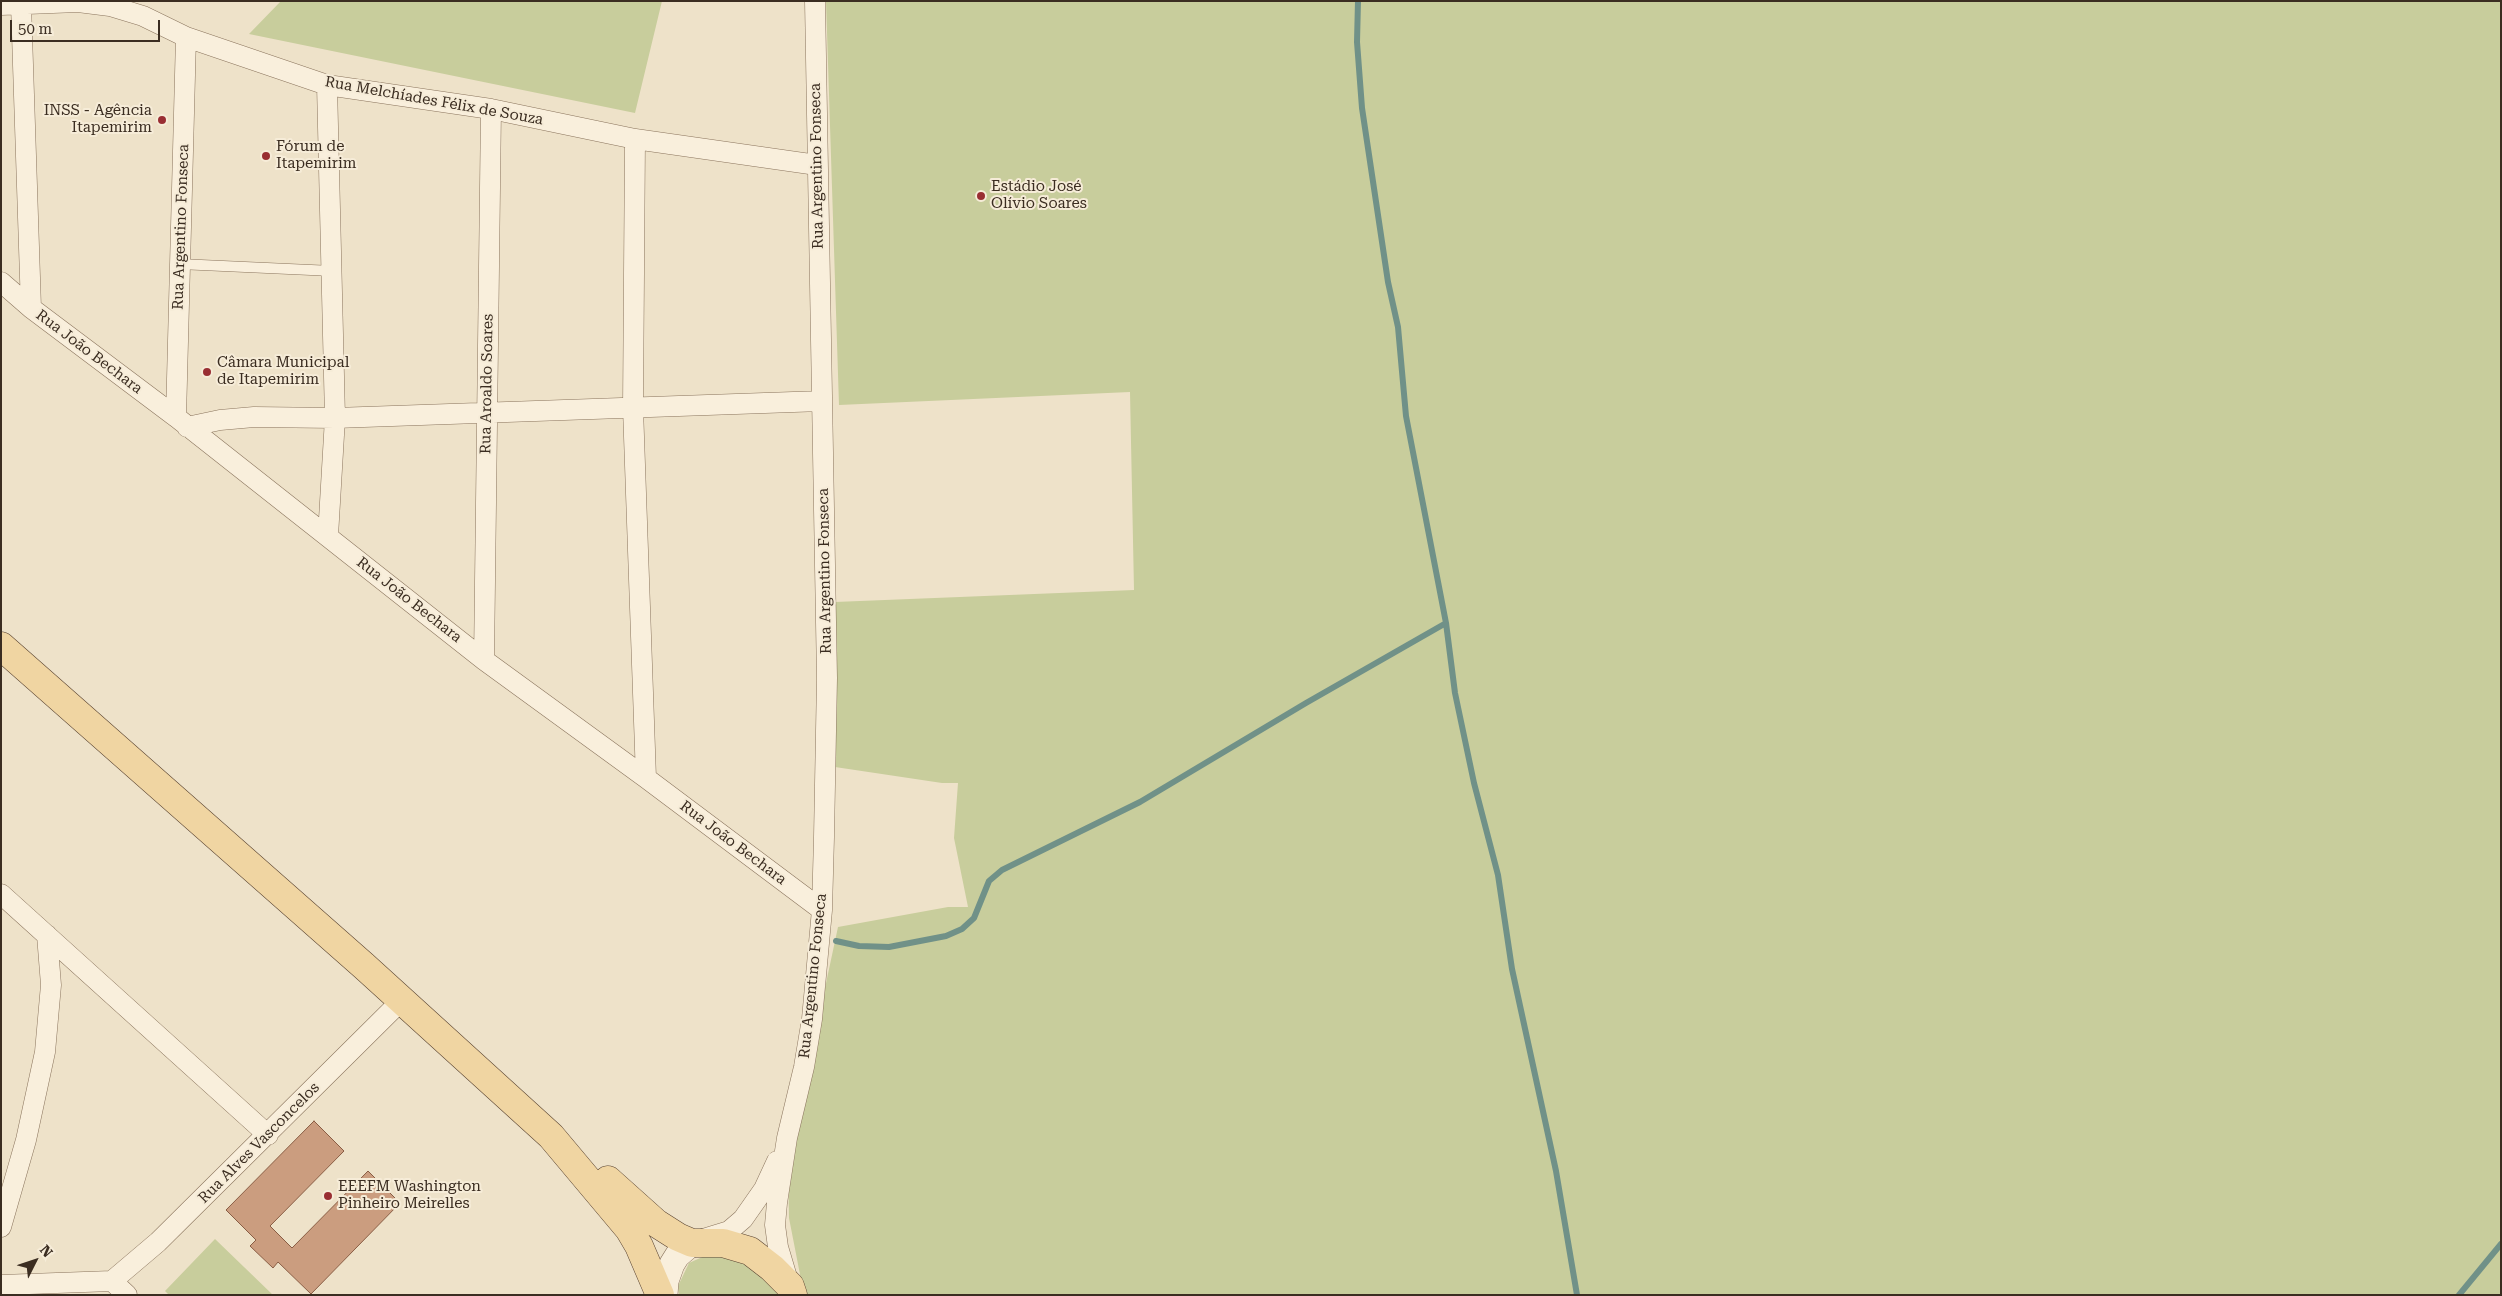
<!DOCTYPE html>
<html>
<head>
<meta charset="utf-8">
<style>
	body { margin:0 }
	#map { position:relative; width:2502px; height:1296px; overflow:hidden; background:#eee2c9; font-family:"Roboto Serif",serif }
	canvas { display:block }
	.frame { position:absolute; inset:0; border:2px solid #3b2d21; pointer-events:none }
	.north { position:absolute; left:10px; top:1236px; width:50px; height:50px; -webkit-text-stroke:4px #f6ecd8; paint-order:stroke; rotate:49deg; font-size:14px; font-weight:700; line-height:20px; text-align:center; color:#3b2d21 }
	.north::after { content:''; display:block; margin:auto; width:18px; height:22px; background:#3b2d21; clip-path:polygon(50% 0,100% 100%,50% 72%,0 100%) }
	.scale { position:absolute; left:10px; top:20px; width:150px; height:22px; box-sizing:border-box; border:2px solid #3b2d21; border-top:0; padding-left:6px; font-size:15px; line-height:18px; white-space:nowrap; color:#3b2d21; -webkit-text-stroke:4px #f6ecd8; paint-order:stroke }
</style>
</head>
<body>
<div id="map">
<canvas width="2502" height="1296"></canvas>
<div class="frame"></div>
<div class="north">N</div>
<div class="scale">50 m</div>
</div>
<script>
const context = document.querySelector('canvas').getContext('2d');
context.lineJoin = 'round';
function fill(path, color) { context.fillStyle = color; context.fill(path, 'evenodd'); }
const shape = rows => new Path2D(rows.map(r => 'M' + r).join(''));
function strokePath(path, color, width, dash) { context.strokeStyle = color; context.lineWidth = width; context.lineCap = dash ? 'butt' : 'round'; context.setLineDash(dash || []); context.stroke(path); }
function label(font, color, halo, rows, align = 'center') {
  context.font = font + ' "Roboto Serif",serif'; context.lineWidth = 4; context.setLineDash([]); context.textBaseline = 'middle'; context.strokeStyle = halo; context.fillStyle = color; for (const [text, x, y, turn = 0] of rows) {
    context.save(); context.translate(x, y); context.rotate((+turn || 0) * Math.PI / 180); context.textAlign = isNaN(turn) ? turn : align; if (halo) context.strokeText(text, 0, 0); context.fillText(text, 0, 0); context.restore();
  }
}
const green = shape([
	[281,1,662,1,635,113,249,34],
	[826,1,2501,1,2501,1295,804,1295,789,1218,788,1161,838,927,948,907,968,907,954,838,958,783,942,783,835,767,835,602,1134,590,1130,392,839,405],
	[215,1239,273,1295,169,1295,165,1291],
	[709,1254,731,1256,753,1266,780,1295,679,1295,678,1286,689,1263]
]);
const stream = shape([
	[1358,1,1357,42,1362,108,1388,282,1398,327,1406,416,1446,623,1455,693,1474,783,1498,875,1512,969,1556,1171,1577,1295],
	[836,941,859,946,889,947,946,936,962,929,974,918,989,881,1002,870,1140,802,1306,703,1446,623],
	[2459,1295,2501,1244]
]);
const building = shape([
	[314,1121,344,1151,270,1226,292,1248,368,1171,400,1203,311,1294,278,1262,273,1268,250,1246,256,1240,226,1210,314,1121]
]);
const service = shape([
	[179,264,333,271]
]);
const minor = shape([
	[21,4,31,308],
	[1,5,78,2,110,6,143,16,186,37,327,85,491,109,635,139,817,165],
	[327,85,335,418,328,536],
	[635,139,633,408,646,778],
	[1,282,31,308,176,417,484,660,646,778,822,910],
	[176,417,186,37],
	[187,427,220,420,254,417,335,418,822,401],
	[484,660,491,109],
	[1,894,268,1135],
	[1,1227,26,1140,45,1052,51,985,47,935],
	[703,1239,729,1231,743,1219,764,1189,777,1161],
	[112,1281,158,1242,401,1001],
	[112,1281,127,1295],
	[789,1284,778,1247,775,1225,777,1203,787,1138,804,1067,812,1019,822,910,824,837,827,678,815,1],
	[1,1285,112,1281]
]);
const tertiary = shape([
	[665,1295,666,1281,672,1264,677,1256,692,1243]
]);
const primary = shape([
	[1,646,364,966,551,1136,629,1229,639,1246,660,1295],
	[608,1180,656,1223,678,1237,692,1243,723,1243,750,1251,772,1268,790,1286,793,1295]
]);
const markers = [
	[162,120,5,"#992e32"],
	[266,156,5,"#992e32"],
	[981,196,5,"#992e32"],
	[207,372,5,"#992e32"],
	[328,1196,5,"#992e32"]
];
const streetNames = [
	["Rua Melchíades Félix de Souza",434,101,10],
	["Rua Argentino Fonseca",817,166,-91],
	["Rua Argentino Fonseca",181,227,-88],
	["Rua João Bechara",89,352,37],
	["Rua Aroaldo Soares",487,384,-89],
	["Rua Argentino Fonseca",825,571,-91],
	["Rua João Bechara",409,600,38],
	["Rua João Bechara",733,843,37],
	["Rua Argentino Fonseca",813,976,-84],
	["Rua Alves Vasconcelos",259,1143,-45]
];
const poiNames = [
	["INSS - Agência",152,111,"right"],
	["Itapemirim",152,128,"right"],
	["Fórum de",276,147],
	["Itapemirim",276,164],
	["Estádio José",991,187],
	["Olívio Soares",991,204],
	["Câmara Municipal",217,363],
	["de Itapemirim",217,380],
	["EEEFM Washington",338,1187],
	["Pinheiro Meirelles",338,1204]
];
fill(green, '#c8cd9c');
strokePath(stream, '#709188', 6);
fill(building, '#cb9d7f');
strokePath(building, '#895d44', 1);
strokePath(service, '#8a745d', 11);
strokePath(minor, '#8a745d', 21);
strokePath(tertiary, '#8a745d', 26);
strokePath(primary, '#594331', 29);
strokePath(service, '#f9efdc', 10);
strokePath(minor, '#f9efdc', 20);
strokePath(tertiary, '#f9efdc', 25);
strokePath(primary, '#f0d5a2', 28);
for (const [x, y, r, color] of markers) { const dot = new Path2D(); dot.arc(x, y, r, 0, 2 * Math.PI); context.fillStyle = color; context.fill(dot); strokePath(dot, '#f6ecd8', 2); }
label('15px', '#3b2d21', '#f6ecd8', streetNames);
label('15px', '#3b2d21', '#f6ecd8', poiNames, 'left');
</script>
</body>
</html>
